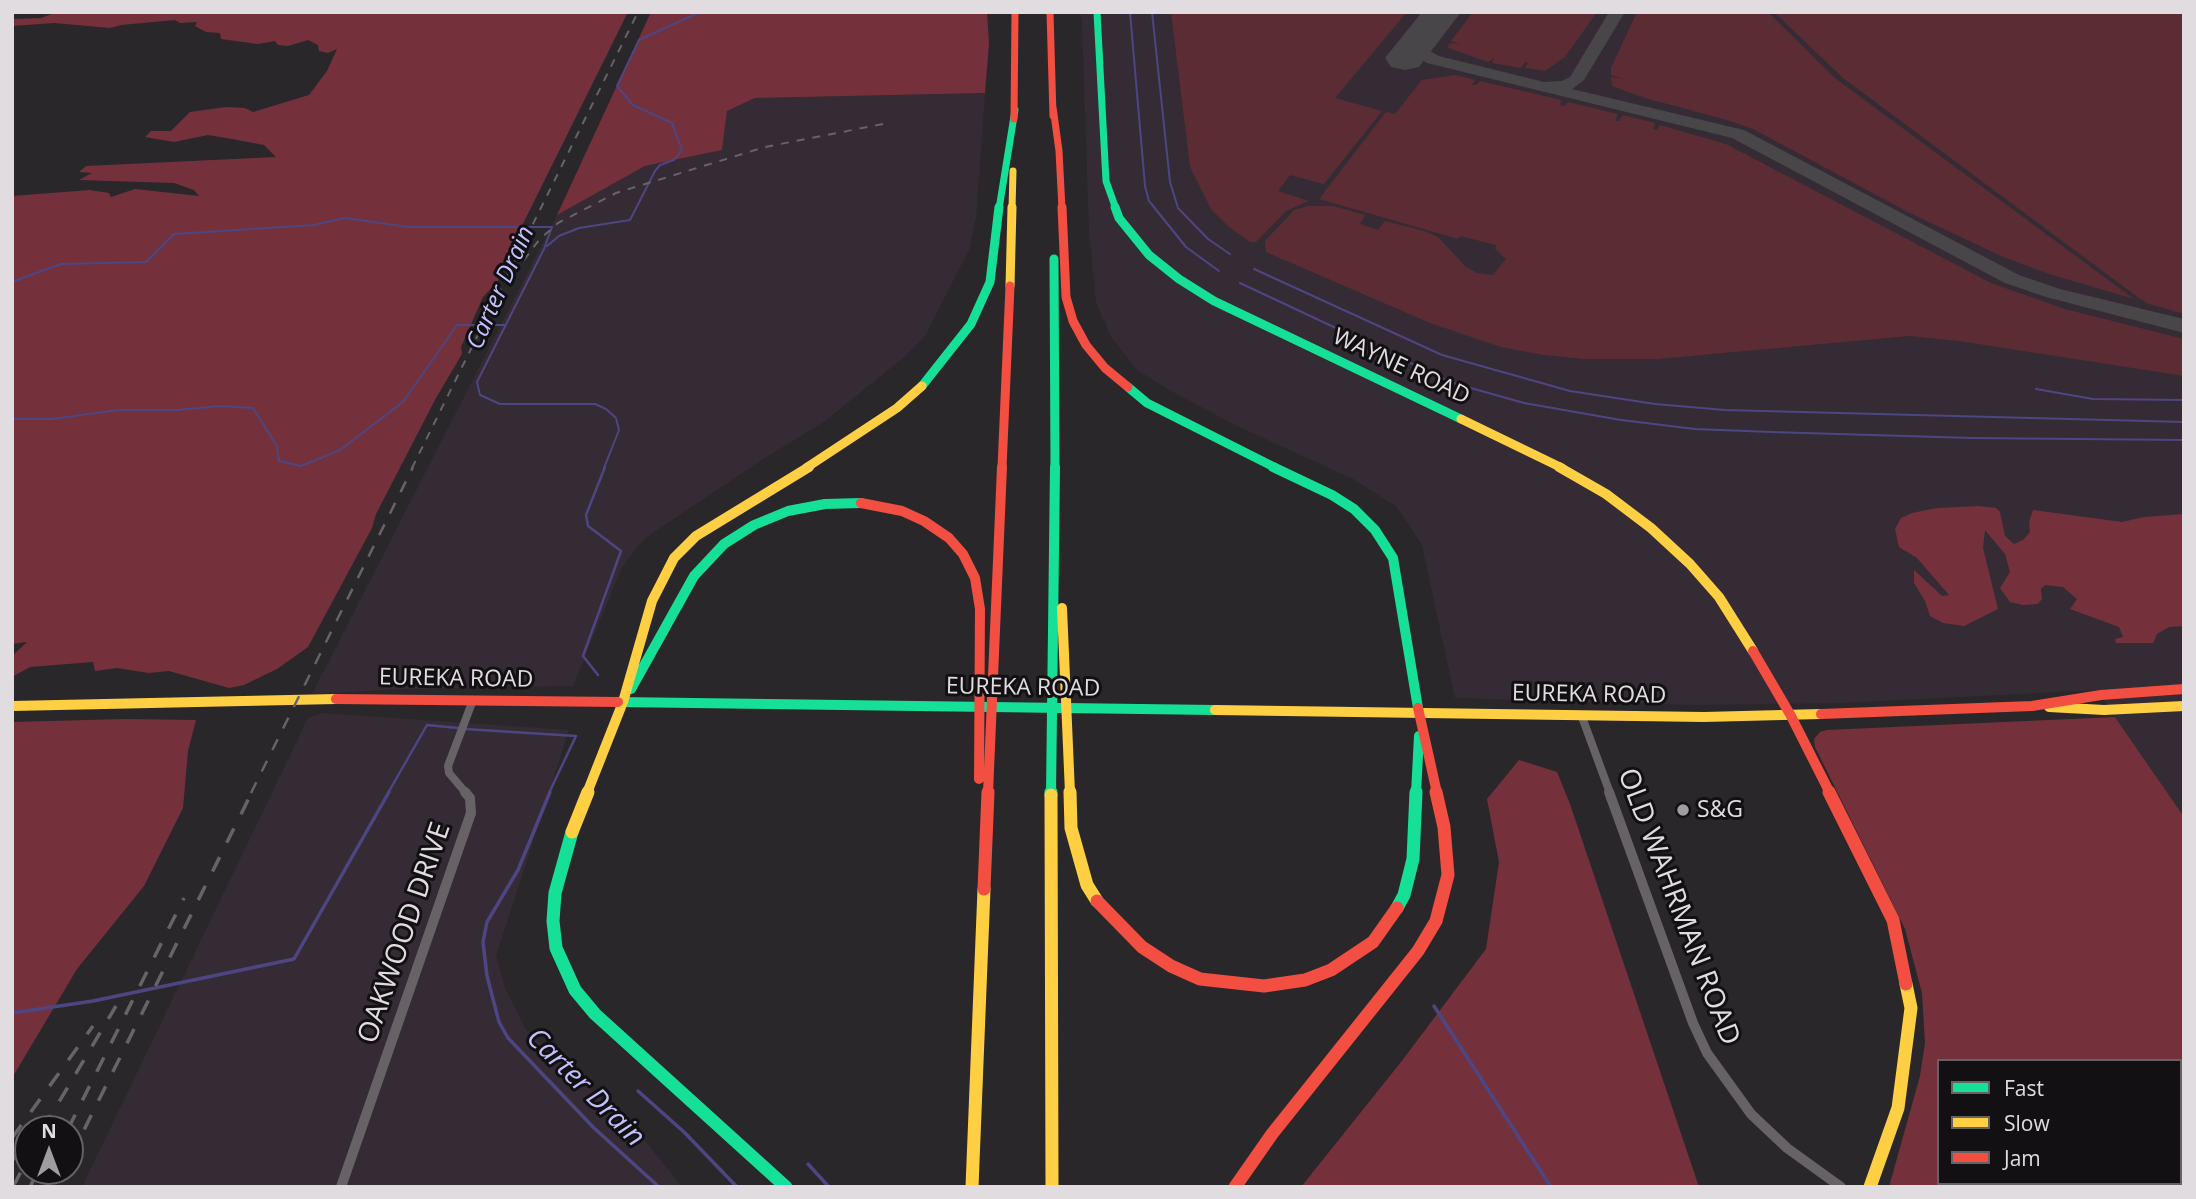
<!DOCTYPE html>
<html>
<head>
<meta charset="utf-8">
<style>
	body { margin:0 }
	#map { position:relative; width:2196px; height:1199px; overflow:hidden; background:#2a272a; font-family:"Open Sans",sans-serif }
	canvas { display:block }
	.frame { position:absolute; inset:0; border:14px solid #e0dcdf; pointer-events:none }
	.legend { position:absolute; left:1937px; top:1059px; width:245px; height:126px; box-sizing:border-box; background:#121012; border:2px solid #646264; margin:0; padding:9px 12px; list-style:none; font-size:21px; color:#e0dcdf }
	.legend li { display:flex; align-items:center; gap:14px; height:35px }
	.legend b { width:35px; border:2px solid #646264 }
	.north { position:absolute; left:14px; top:1115px; width:70px; height:70px; box-sizing:border-box; background:#121012; border:2px solid #646264; border-radius:50%; rotate:0deg; font-size:19px; font-weight:700; line-height:28px; text-align:center; color:#e0dcdf }
	.north::after { content:''; display:block; margin:auto; width:24px; height:32px; background:#a09da0; clip-path:polygon(50% 0,100% 100%,50% 72%,0 100%) }
</style>
</head>
<body>
<div id="map">
<canvas width="2196" height="1199"></canvas>
<div class="frame"></div>
<ul class="legend">
<li><b style="height:9px;background:#16e098"></b>Fast</li>
<li><b style="height:9px;background:#ffcf43"></b>Slow</li>
<li><b style="height:9px;background:#f24e42"></b>Jam</li>
</ul>
<div class="north">N</div>
</div>
<script>
const context = document.querySelector('canvas').getContext('2d');
context.lineJoin = 'round';
function fill(path, color) { context.fillStyle = color; context.fill(path, 'evenodd'); }
const shape = rows => new Path2D(rows.map(r => 'M' + r).join(''));
function strokePath(path, color, width, dash) { context.strokeStyle = color; context.lineWidth = width; context.lineCap = dash ? 'butt' : 'round'; context.setLineDash(dash || []); context.stroke(path); }
function label(font, color, halo, rows, align = 'center') {
  context.font = font + ' "Open Sans",sans-serif'; context.lineWidth = 6; context.setLineDash([]); context.textBaseline = 'middle'; context.strokeStyle = halo; context.fillStyle = color; for (const [text, x, y, turn = 0] of rows) {
    context.save(); context.translate(x, y); context.rotate((+turn || 0) * Math.PI / 180); context.textAlign = isNaN(turn) ? turn : align; if (halo) context.strokeText(text, 0, 0); context.fillText(text, 0, 0); context.restore();
  }
}
const built = shape([
	[1080,12,2184,12,2184,817,2097,690,1842,703,1696,705,1455,698,1422,545,1397,507,1353,479,1237,426,1171,391,1137,370,1111,337,1096,302,1089,230,1082,24],
	[985,93,976,217,969,250,925,336,903,358,825,421,763,459,654,532,640,543,621,569,573,686,403,689,312,694,557,215,645,166,722,150,727,111,755,98],
	[322,713,569,730,496,956,505,988,526,1030,637,1131,682,1187,82,1187,308,718]
]);
const green = shape([
	[1171,12,1407,12,1335,98,1382,111,1324,184,1290,175,1278,191,1309,201,1286,211,1256,242,1250,242,1229,227,1211,209,1190,167],
	[1473,12,1597,12,1565,57,1545,71,1525,68,1528,63,1525,62,1521,68,1492,63,1494,58,1488,62,1448,48,1449,43,1460,44,1451,41],
	[1637,12,1768,12,1836,79,2134,299,2049,274,2003,257,1910,213,1753,129,1727,120,1645,98,1612,86,1611,77,1625,79,1611,75,1611,68],
	[1774,12,2184,12,2184,314,2149,304,2139,298,1843,78],
	[1455,75,1475,80,1472,85,1476,85,1480,81,1562,100,1559,105,1565,106,1568,102,1618,114,1615,121,1619,121,1623,115,1655,123,1653,129,1657,130,1660,125,1726,144,1991,283,2065,309,2184,339,2184,376,1959,341,1909,336,1658,359,1585,359,1543,355,1501,347,1430,323,1266,252,1265,241,1294,210,1308,206,1333,206,1365,215,1360,224,1378,230,1385,221,1424,231,1438,237,1465,266,1477,273,1493,275,1506,259,1495,249,1496,245,1460,236,1458,239,1319,199,1386,112,1395,114,1422,80]
]);
const forest = shape([
	[57,12,628,12,509,252,498,281,483,297,461,347,462,354,436,398,376,514,372,528,308,647,277,669,244,685,229,688,169,671,149,673,117,668,95,671,93,662,30,667,12,677,12,656,27,642,12,644,12,196,90,190,109,193,111,197,135,189,199,196,194,190,174,183,79,180,92,173,79,172,86,166,276,157,264,145,232,139,208,135,174,142,145,137,151,131,171,131,190,112,226,107,245,108,253,112,309,95,327,71,337,49,328,53,319,51,318,45,308,40,288,46,278,45,275,41,258,44,221,39,220,33,206,32,195,26,197,22,180,23,175,20,121,25,110,28,54,23,12,26,12,19,41,18],
	[651,12,987,12,989,43,985,93,755,98,727,111,722,150,645,166,557,215],
	[1979,506,1996,508,2000,512,2005,536,2014,544,2023,540,2030,532,2029,522,2033,510,2122,522,2144,517,2184,514,2184,626,2169,627,2157,634,2153,643,2116,643,2115,639,2123,637,2119,627,2070,609,2077,599,2063,587,2045,585,2041,589,2042,599,2038,604,2023,605,2010,602,2000,588,2010,572,2005,554,1985,530,1983,548,1998,609,1964,626,1943,623,1930,616,1925,601,1914,583,1914,570,1942,596,1949,595,1917,558,1899,547,1895,529,1901,518,1912,513,1937,508],
	[2115,717,2184,817,2184,1187,1889,1187,1920,1076,1925,1043,1922,993,1905,929,1815,747,1814,739,1820,732,1827,730],
	[1939,1061,2180,1061,2180,1183,1939,1183],
	[125,719,196,720,188,751,183,808,144,886,77,969,12,1078,12,722],
	[1519,760,1557,772,1570,804,1699,1187,1301,1187,1401,1062,1486,949,1499,862,1487,799]
]);
const streamFar2 = shape([
	[1130,12,1145,186,1149,201,1186,247,1219,271],
	[1152,12,1170,182,1178,208,1208,239,1230,254],
	[547,246,559,236,579,228,630,220,655,171,660,165,674,160,682,150,672,123,633,105,617,86,639,40,700,12],
	[1254,269,1442,355,1570,391,1655,404,1725,410,2184,422],
	[12,282,61,264,146,262,174,234,314,225,345,218,409,227,552,227,544,249,477,382,480,395,500,404,595,404,606,409,616,418,619,430,604,468],
	[1240,283,1453,383,1524,403,1621,420,1695,429,1771,432,1972,438,2184,440],
	[2036,389,2093,399,2184,400],
	[12,419,52,419,118,410,178,410,220,406,253,408,277,446,279,461,301,466,340,450,403,402,457,325,506,325]
]);
const streamFar1 = shape([
	[598,675,583,656,621,551,588,526,586,515,605,467],
	[465,729,576,736,549,793],
	[388,793,427,725,458,728]
]);
const stream = shape([
	[550,792,518,870,487,922,483,942,487,976,499,1022,508,1038,594,1128,659,1187],
	[1434,1006,1551,1187],
	[12,1013,93,1001,294,959,389,792],
	[638,1091,684,1132,737,1187],
	[808,1164,829,1187]
]);
const taxiway = shape([
	[1609,12,1625,12,1584,80,1572,89,1744,130,2019,275,2060,289,2184,319,2184,333,2046,297,2005,283,1732,138,1427,63,1413,55,1408,46,1412,39,1418,37,1426,42,1426,49,1439,56,1544,82,1562,81,1570,77,1609,12]
]);
const runway = shape([
	[1422,12,1461,12,1419,67,1405,70,1391,67,1385,58,1422,12]
]);
const streetFar1 = shape([
	[1582,717,1610,793],
	[466,793,449,773,448,766,473,700]
]);
const street = shape([
	[1609,792,1693,1023,1707,1053,1751,1114,1787,1148,1841,1187],
	[341,1187,471,813,470,798,465,792]
]);
const fastFar3 = shape([
	[1097,12,1106,181,1116,209],
	[999,209,1015,110]
]);
const fastFar2 = shape([
	[1115,207,1119,218,1149,255,1179,279,1214,301,1461,419],
	[1054,259,1055,468],
	[922,386,971,324,990,282,999,207],
	[1128,387,1147,403,1276,468]
]);
const fastFar1 = shape([
	[1273,467,1332,495,1354,509,1375,530,1393,558,1418,708],
	[631,689,694,576,724,544,754,525,788,511,825,504,861,503],
	[618,702,1215,710],
	[1051,793,1055,467],
	[1416,793,1419,736]
]);
const fast = shape([
	[1051,795,1051,792],
	[572,832,555,893,553,921,556,948,575,990,595,1014,786,1187],
	[1397,908,1404,895,1413,859,1416,792]
]);
const slowFar3 = shape([
	[1012,209,1013,171]
]);
const slowFar2 = shape([
	[1010,286,1012,207],
	[1461,419,1562,468],
	[806,468,897,408,922,386]
]);
const slowFar1 = shape([
	[1559,467,1606,494,1651,528,1690,564,1719,597,1753,651],
	[1062,608,1070,793],
	[12,706,336,699],
	[2049,707,2104,710,2184,706],
	[1215,710,1704,717,1821,714],
	[587,793,623,702,652,601,674,558,696,536,809,467]
]);
const slow = shape([
	[1070,792,1071,828,1087,885,1097,901],
	[1051,795,1052,1187],
	[572,832,588,792],
	[972,1187,984,889],
	[1870,1187,1898,1108,1911,1008,1906,984]
]);
const jamFar3 = shape([
	[1050,12,1053,116],
	[1053,107,1059,151,1062,209],
	[1014,119,1015,12]
]);
const jamFar2 = shape([
	[1062,207,1066,297,1073,321,1086,345,1105,368,1128,387],
	[1002,468,1010,286]
]);
const jamFar1 = shape([
	[861,503,902,511,924,521,949,538,963,554,975,578,980,609,979,779],
	[1753,651,1791,716,1830,793],
	[336,699,618,702],
	[1418,708,1437,793],
	[1821,714,2032,706,2101,695,2184,689],
	[988,793,1002,467]
]);
const jam = shape([
	[1829,792,1893,920,1906,984],
	[984,889,988,792],
	[1097,901,1142,947,1171,966,1200,979,1264,986,1305,980,1331,970,1373,942,1397,908],
	[1235,1187,1272,1134,1418,951,1436,921,1448,875,1444,827,1436,792]
]);
const railFar2 = shape([
	[524,260,539,240,558,223,616,193,765,147,883,124],
	[412,468,638,12]
]);
const railFar1 = shape([
	[251,793,413,467]
]);
const rail = shape([
	[43,1129,116,1006],
	[68,1129,184,898],
	[12,1138,93,1026],
	[70,1158,252,792],
	[12,1161,28,1136],
	[13,1187,28,1158],
	[30,1187,38,1171],
	[46,1187,54,1171]
]);
const markers = [
	[1683,810,7,"#a09da0"]
];
const streetNames = [
	["WAYNE ROAD",1401,367,25],
	["EUREKA ROAD",456,679,1],
	["EUREKA ROAD",1023,688,1],
	["EUREKA ROAD",1589,695,1]
];
const poiNames = [
	["S&G",1697,810]
];
const waterNames = [
	["Carter Drain",501,288,-66]
];
const nearStreetnames = [
	["OLD WAHRMAN ROAD",1678,907,69],
	["OAKWOOD DRIVE",405,933,-71]
];
const nearWaternames = [
	["Carter Drain",585,1088,45]
];
fill(built, '#352b34');
fill(green, '#5b2c34');
fill(forest, '#74313c');
strokePath(streamFar2, '#4d4683', 2);
strokePath(streamFar1, '#4d4683', 2.5);
strokePath(stream, '#4d4683', 3.5);
fill(taxiway, '#484648');
fill(runway, '#484648');
strokePath(streetFar1, '#666265', 8);
strokePath(street, '#666265', 10);
strokePath(fastFar3, '#16e098', 7);
strokePath(fastFar2, '#16e098', 9);
strokePath(fastFar1, '#16e098', 10);
strokePath(fast, '#16e098', 13);
strokePath(slowFar3, '#ffcf43', 7);
strokePath(slowFar2, '#ffcf43', 9);
strokePath(slowFar1, '#ffcf43', 10);
strokePath(slow, '#ffcf43', 13);
strokePath(jamFar3, '#f24e42', 7);
strokePath(jamFar2, '#f24e42', 9);
strokePath(jamFar1, '#f24e42', 10);
strokePath(jam, '#f24e42', 13);
strokePath(railFar2, '#666466', 2, [8, 8]);
strokePath(railFar1, '#666466', 2.5, [12, 12]);
strokePath(rail, '#666466', 3.5, [16, 16]);
for (const [x, y, r, color] of markers) { const dot = new Path2D(); dot.arc(x, y, r, 0, 2 * Math.PI); context.fillStyle = color; context.fill(dot); strokePath(dot, '#121012', 2.5); }
label('23px', '#e0dcdf', '#121012', streetNames);
label('23px', '#e0dcdf', '#121012', poiNames, 'left');
label('italic 24px', '#c3c1fc', '#121012', waterNames);
label('28px', '#e0dcdf', '#121012', nearStreetnames);
label('italic 28px', '#c3c1fc', '#121012', nearWaternames);
</script>
</body>
</html>
